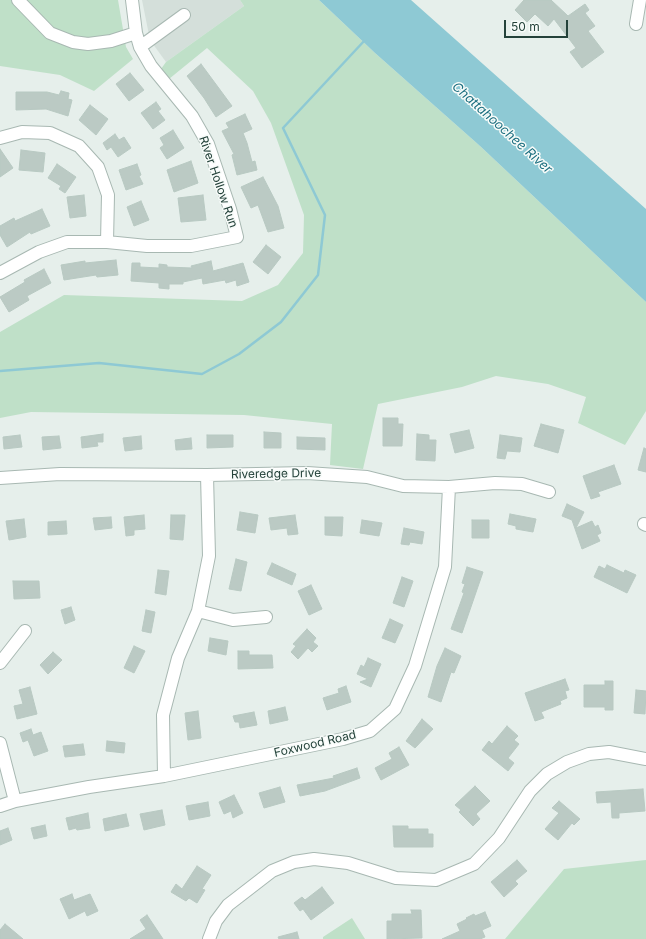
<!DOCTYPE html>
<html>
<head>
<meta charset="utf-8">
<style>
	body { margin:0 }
	#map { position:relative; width:646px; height:939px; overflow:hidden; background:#e6efeb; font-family:Inter,sans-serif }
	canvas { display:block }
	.scale { position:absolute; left:504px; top:20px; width:64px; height:18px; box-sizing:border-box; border:2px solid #24423a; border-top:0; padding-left:5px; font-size:12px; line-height:14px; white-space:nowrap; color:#24423a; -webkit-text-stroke:3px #f7fbf9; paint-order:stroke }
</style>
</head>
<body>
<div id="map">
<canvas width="646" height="939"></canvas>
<div class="scale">50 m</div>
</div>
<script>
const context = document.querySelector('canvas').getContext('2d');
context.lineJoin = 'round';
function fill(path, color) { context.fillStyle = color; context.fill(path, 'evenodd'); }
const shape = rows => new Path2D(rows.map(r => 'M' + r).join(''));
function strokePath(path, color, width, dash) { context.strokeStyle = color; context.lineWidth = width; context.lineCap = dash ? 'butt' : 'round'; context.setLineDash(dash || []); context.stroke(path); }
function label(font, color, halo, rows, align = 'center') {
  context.font = font + ' Inter,sans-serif'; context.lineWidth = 3; context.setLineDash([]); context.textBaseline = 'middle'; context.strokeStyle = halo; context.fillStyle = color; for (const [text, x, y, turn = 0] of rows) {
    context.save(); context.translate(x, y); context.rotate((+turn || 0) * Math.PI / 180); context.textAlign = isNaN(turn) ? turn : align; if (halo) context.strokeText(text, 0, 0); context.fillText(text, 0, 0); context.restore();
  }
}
const built = shape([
	[142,0,240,0,244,6,166,62,150,40]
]);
const green = shape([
	[0,0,118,0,126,47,133,59,94,91,60,75,0,66],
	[240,0,319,0,375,53,480,146,646,302,646,411,625,445,578,423,586,397,548,384,496,376,462,387,378,404,363,469,330,465,332,424,244,415,31,412,0,418,0,332,64,295,242,301,278,285,303,253,304,215,271,123,253,91,207,48,169,79,161,69,166,62,244,6],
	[646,860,646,939,505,939,564,869],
	[352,918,365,939,323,939,323,937]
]);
const water = shape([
	[319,0,411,0,646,209,646,302,480,146,375,53]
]);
const stream = shape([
	[0,371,99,363,202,374,239,354,281,322,318,275,325,215,283,128,365,40]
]);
const building = shape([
	[524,0,551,0,568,16,585,4,589,10,585,13,595,26,588,31,604,52,582,68,570,52,576,48,554,19,548,26,535,14,527,22,515,10,524,0],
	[201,64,232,106,216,117,204,98,187,76,201,64],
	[130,73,144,90,129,101,116,84,130,73],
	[61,91,69,93,68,99,72,100,68,116,46,109,16,110,16,92,47,92,59,95,61,91],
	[156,102,161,109,158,111,165,120,153,129,141,113,156,102],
	[90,105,108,119,96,135,79,120,90,105],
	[245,114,252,129,243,133,247,143,252,162,255,161,257,170,237,175,232,155,234,154,222,131,229,128,226,123,245,114],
	[173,130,184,148,167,159,160,148,164,145,160,138,173,130],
	[115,134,119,140,124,137,131,148,118,157,111,147,107,150,103,143,115,134],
	[0,149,13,168,0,177,0,149],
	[21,150,45,153,43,172,19,170,21,150],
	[191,161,198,183,174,192,167,170,191,161],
	[57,164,76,177,65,193,59,189,61,186,48,178,57,164],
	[137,164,141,175,139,176,143,184,126,190,119,170,137,164],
	[263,177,278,206,284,228,268,232,258,205,251,208,241,187,263,177],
	[84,195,86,216,70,218,67,197,84,195],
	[203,195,206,220,181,222,178,198,203,195],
	[141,201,149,220,134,226,127,207,141,201],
	[42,209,50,226,31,234,30,232,7,247,0,235,0,226,14,218,15,221,42,209],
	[266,245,281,257,268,274,253,262,266,245],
	[116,260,118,275,97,277,96,275,64,280,61,265,85,261,85,263,116,260],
	[211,261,213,271,243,263,249,282,237,286,236,280,226,283,225,280,203,284,202,278,183,282,183,284,169,284,169,289,159,288,159,283,131,281,132,263,140,263,140,267,159,268,159,264,167,265,167,267,192,268,191,266,211,261],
	[44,269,51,283,27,296,29,300,9,312,0,297,25,282,24,280,44,269],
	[383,418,398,418,398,424,403,424,402,446,383,446,383,418],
	[541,424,564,430,558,453,534,446,541,424],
	[469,430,474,448,455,453,450,434,469,430],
	[264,432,281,433,281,448,264,448,264,432],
	[103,434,103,442,97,442,98,446,82,448,81,437,103,434],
	[417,434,429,435,429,440,436,440,435,461,416,460,417,434],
	[20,435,22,447,4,449,3,437,20,435],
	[207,435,233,435,233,447,207,448,207,435],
	[500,435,522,438,520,452,507,451,505,459,497,458,500,435],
	[59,436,61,448,43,450,42,437,59,436],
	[141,436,142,449,125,451,123,438,141,436],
	[297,437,325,438,325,450,297,449,297,437],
	[191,438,192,449,176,450,175,440,191,438],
	[644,448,646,449,646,472,638,470,644,448],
	[614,465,621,484,598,492,600,496,591,499,583,476,614,465],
	[567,504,584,512,576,528,592,521,595,527,598,525,601,533,597,535,600,541,582,549,572,520,562,516,567,504],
	[240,512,258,515,255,533,237,530,240,512],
	[510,514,536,519,533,532,516,529,516,526,508,524,510,514],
	[144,515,145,529,134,530,134,535,126,536,124,517,144,515],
	[171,515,185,515,183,540,170,539,171,515],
	[295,515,298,534,288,535,287,528,271,530,269,518,295,515],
	[111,517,112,528,95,530,93,518,111,517],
	[325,517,343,517,342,536,325,535,325,517],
	[24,519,26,537,9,540,6,521,24,519],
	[362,520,382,523,379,536,360,533,362,520],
	[472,520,489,520,489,538,472,538,472,520],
	[66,521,67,534,48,535,48,522,66,521],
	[404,528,424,532,422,544,410,542,409,545,401,544,404,528],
	[236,559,247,562,241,591,229,589,236,559],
	[272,563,296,574,292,585,267,574,272,563],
	[607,565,624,573,625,570,636,575,627,593,594,577,599,566,605,569,607,565],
	[467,567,483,572,462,633,451,629,464,593,462,592,465,584,462,583,467,567],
	[158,570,169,571,166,595,155,593,158,570],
	[402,577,413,581,404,607,393,603,402,577],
	[13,581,39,581,40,598,14,599,13,581],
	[311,585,322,609,309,615,298,591,311,585],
	[71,607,75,620,65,624,61,610,71,607],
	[146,610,155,612,151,633,142,631,146,610],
	[390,619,403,625,395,643,382,638,390,619],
	[307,629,316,638,313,642,318,646,312,652,308,648,298,659,291,652,296,646,293,644,307,629],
	[210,638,228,641,226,655,208,651,210,638],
	[134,646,145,651,134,673,124,668,134,646],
	[445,648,461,656,454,673,451,672,441,702,428,697,437,666,445,648],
	[238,651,249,651,249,655,272,655,273,668,238,669,238,651],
	[53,652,62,660,48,674,40,665,53,652],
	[368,658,381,664,371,687,360,682,368,679,357,674,361,665,364,667,368,658],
	[565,679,569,690,565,691,567,698,560,701,561,704,541,712,544,718,535,721,525,693,565,679],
	[605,681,613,681,613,710,605,710,605,707,584,707,584,685,605,685,605,681],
	[346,686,351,702,327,710,323,698,339,693,338,689,346,686],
	[30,687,37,714,17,719,14,706,23,704,19,690,30,687],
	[636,690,646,691,645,714,634,713,636,690],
	[285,707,288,720,270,724,268,711,285,707],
	[198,711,201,738,188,740,185,713,198,711],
	[254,712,257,725,240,728,239,722,235,722,233,716,254,712],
	[422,719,433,729,415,748,406,741,422,719],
	[507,726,518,736,514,740,519,744,508,758,514,763,508,771,482,750,489,741,492,744,507,726],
	[31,729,33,735,41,732,48,751,34,756,28,740,23,742,20,733,31,729],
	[107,741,125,743,124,753,106,751,107,741],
	[83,744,85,755,65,757,63,746,83,744],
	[399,747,409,765,381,780,375,768,392,759,389,753,399,747],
	[357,768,360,778,325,791,300,796,297,785,334,778,333,776,357,768],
	[475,786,490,801,476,814,480,819,473,826,459,812,461,810,455,805,475,786],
	[280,787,285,802,264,808,259,793,280,787],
	[643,789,645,811,619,813,619,818,612,818,611,802,597,803,596,792,643,789],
	[234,795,243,813,233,818,231,811,224,814,219,802,234,795],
	[559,801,580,819,574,825,572,823,558,840,545,829,559,813,552,808,559,801],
	[208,802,210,816,189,820,186,806,208,802],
	[162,810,165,825,144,830,140,814,162,810],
	[88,813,90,828,77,830,76,828,69,830,66,818,88,813],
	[126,814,129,826,105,831,103,819,126,814],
	[45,825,47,836,34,839,31,828,45,825],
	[393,826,408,826,408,829,428,829,428,834,433,834,433,847,394,847,393,826],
	[8,828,12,840,0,845,0,831,8,828],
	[517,860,527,871,515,881,518,884,504,897,491,882,517,860],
	[197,866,211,875,202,889,205,890,197,903,189,898,186,901,171,892,176,884,182,889,197,866],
	[322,887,334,903,311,920,303,909,300,911,294,903,302,897,305,900,322,887],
	[72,894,74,900,90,894,98,911,87,916,85,911,69,919,60,899,72,894],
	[411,910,421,910,422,938,387,939,387,921,392,921,392,914,412,914,411,910],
	[485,912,491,926,482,930,485,937,480,939,442,939,460,931,457,924,467,919,466,918,474,914,475,916,485,912],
	[147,915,163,939,130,939,146,929,140,920,147,915],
	[5,924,23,939,0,939,0,930,5,924],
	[297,932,299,939,279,939,278,937,297,932]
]);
const minor = shape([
	[18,0,50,33,73,42,88,44,111,41,136,33],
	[636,24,640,0],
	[140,47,184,15],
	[0,138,22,132,50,133,79,146,98,167,108,195,107,242],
	[0,273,39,252,67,242,107,242,147,246,191,246,237,237,230,209,208,144,192,116,151,66,140,47,136,33,132,0],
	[0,478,60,474,207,475,307,473,367,477,403,486,449,487,495,483,522,484,549,492],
	[644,524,646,525],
	[198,611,233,620,266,617],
	[0,663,25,631],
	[0,743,15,801],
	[164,776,163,715,178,658,198,611,209,556,207,475],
	[0,806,15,801,89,787,164,776,343,739,370,731,395,709,415,666,445,567,449,487],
	[209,939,216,921,228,905,272,871,294,862,314,859,348,863,396,878,436,880,474,864,499,838,530,791,547,774,567,762,589,754,609,752,646,759]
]);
const streetNames = [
	["River Hollow Run",218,182,71],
	["Riveredge Drive",276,474,-1],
	["Foxwood Road",315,744,-13]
];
const waterNames = [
	["Chattahoochee River",502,128,42]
];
fill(built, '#d4dfda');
fill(green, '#bfe0c8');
fill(water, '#8ec9d4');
strokePath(stream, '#8ec9d4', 2.5);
fill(building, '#bbcac4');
strokePath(building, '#b8c9c2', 1);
strokePath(minor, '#a8b8b2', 14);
strokePath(minor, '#fff', 12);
label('12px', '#24423a', '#f7fbf9', streetNames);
label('italic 13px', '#1c6f80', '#f7fbf9', waterNames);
</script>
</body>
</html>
